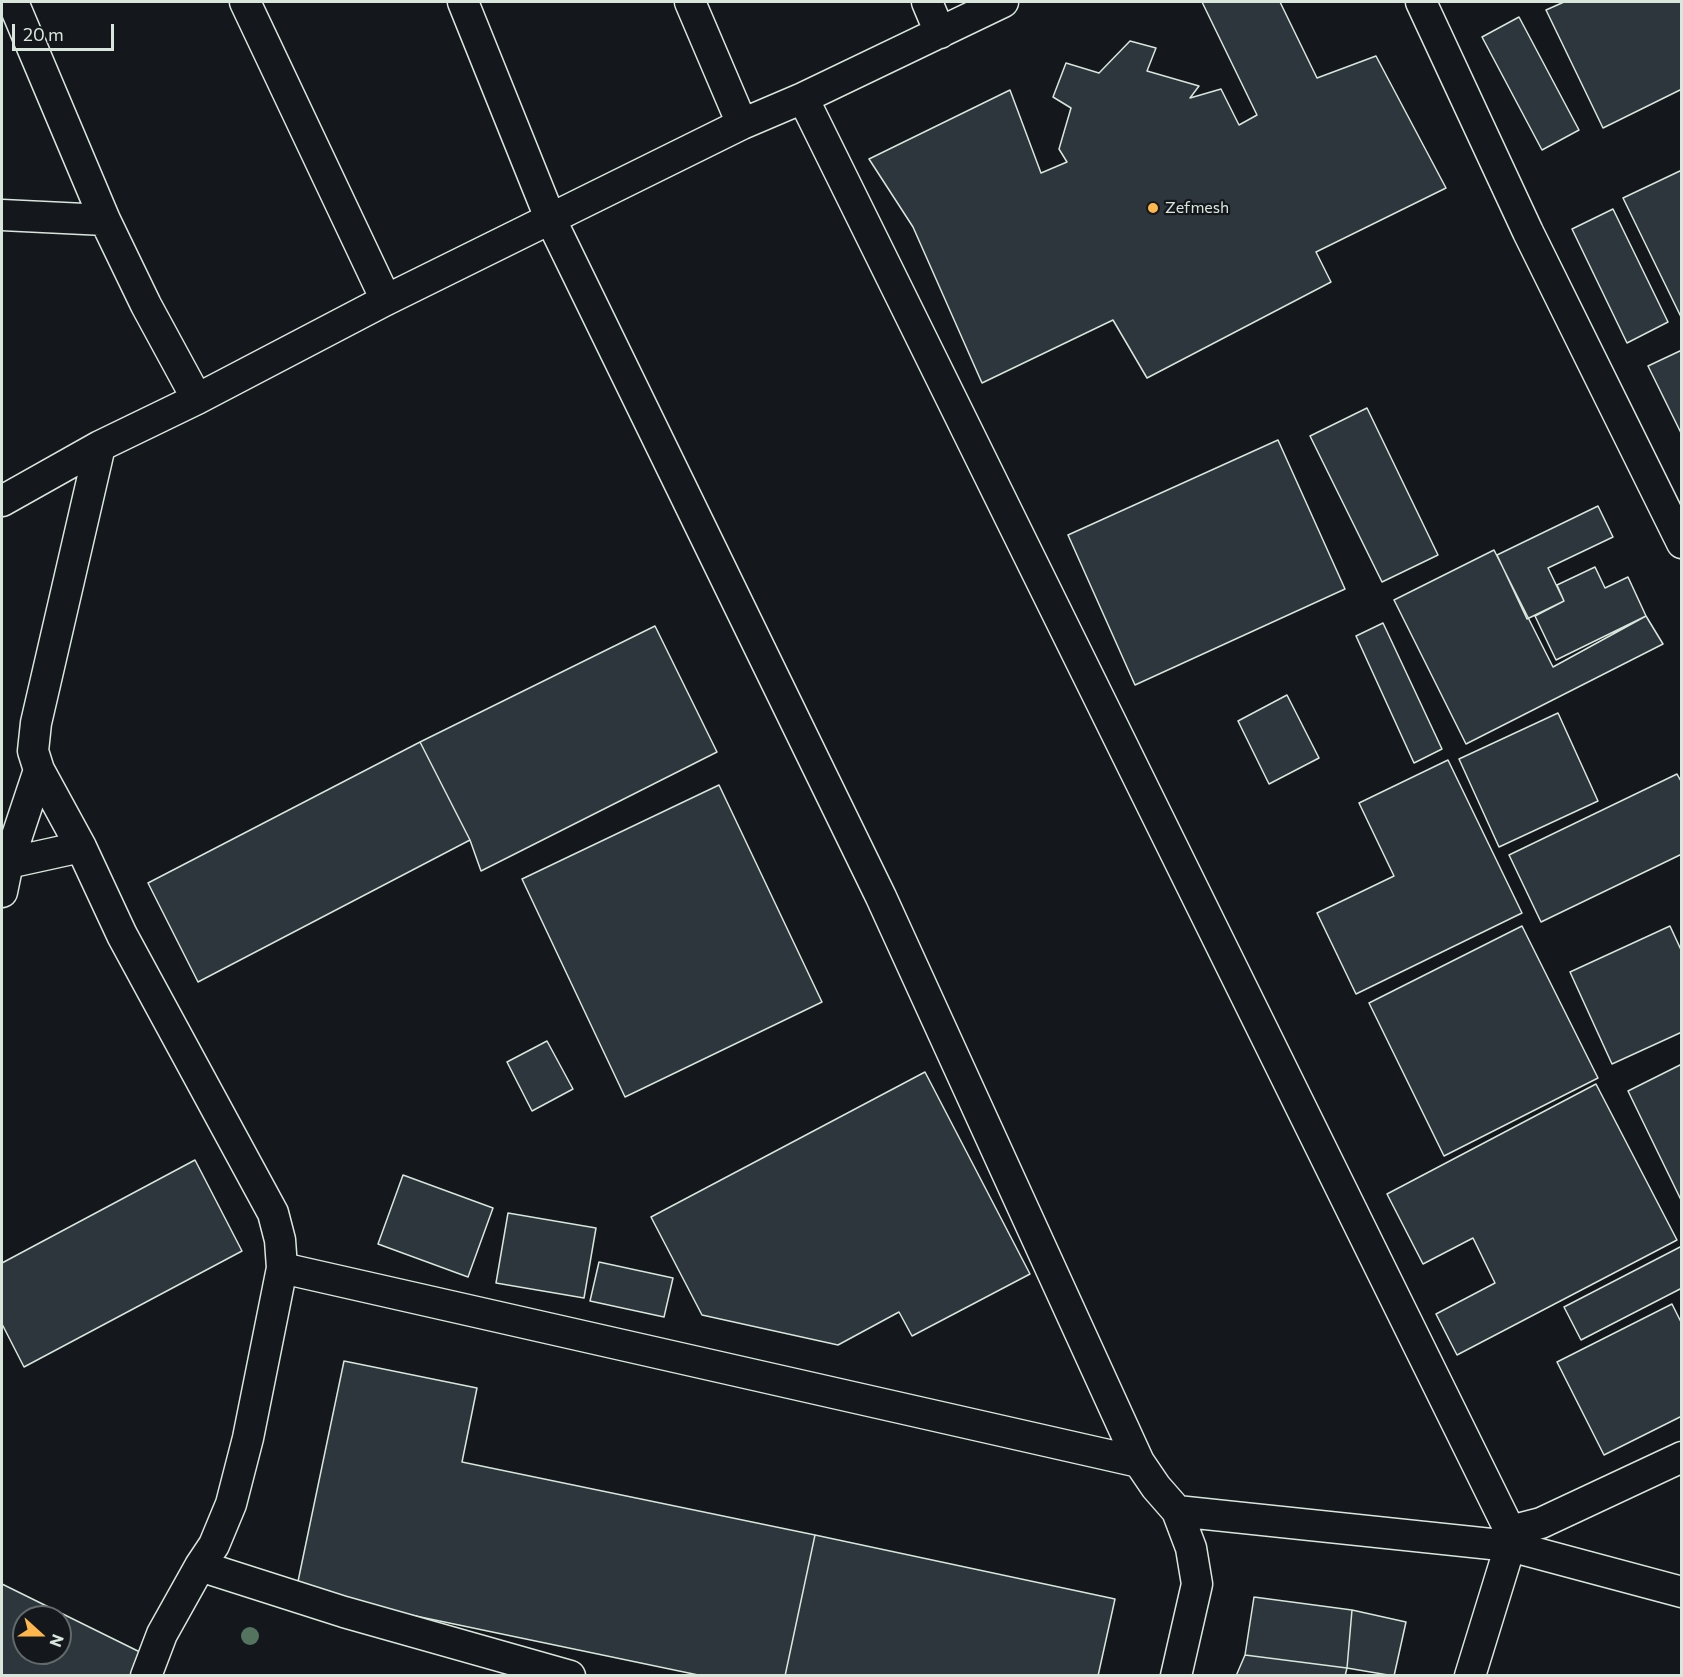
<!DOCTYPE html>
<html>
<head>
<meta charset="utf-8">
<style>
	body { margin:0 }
	#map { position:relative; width:1683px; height:1677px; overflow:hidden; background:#14181c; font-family:Commissioner,sans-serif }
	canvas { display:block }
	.frame { position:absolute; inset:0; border:3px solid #d8e6dc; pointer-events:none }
	.north { position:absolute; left:12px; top:1605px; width:60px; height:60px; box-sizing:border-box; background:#14181c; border:2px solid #626a69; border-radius:50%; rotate:111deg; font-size:16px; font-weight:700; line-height:24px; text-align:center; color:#d8e6dc }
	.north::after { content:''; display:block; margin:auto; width:21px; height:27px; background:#ffb74d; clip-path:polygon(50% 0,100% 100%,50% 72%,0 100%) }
	.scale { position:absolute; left:12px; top:24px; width:102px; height:27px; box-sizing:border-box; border:3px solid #d8e6dc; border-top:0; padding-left:8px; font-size:18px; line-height:21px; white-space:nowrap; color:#d8e6dc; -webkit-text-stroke:4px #14181c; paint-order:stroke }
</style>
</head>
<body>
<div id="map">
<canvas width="1683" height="1677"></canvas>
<div class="frame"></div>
<div class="north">N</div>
<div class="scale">20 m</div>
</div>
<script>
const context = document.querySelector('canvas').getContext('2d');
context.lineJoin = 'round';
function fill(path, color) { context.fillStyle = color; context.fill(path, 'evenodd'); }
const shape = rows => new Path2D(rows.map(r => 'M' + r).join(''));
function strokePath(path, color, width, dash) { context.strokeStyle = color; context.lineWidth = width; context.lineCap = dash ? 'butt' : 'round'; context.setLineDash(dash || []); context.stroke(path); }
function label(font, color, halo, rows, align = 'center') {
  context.font = font + ' Commissioner,sans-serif'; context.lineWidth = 4.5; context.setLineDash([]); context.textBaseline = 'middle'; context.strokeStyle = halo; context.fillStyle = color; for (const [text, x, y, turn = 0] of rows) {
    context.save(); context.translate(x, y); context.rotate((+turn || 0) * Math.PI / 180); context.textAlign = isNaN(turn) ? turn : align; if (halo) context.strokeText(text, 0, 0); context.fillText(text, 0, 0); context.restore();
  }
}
const building = shape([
	[1202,2,1280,2,1317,78,1376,56,1446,188,1316,252,1331,282,1147,378,1113,320,982,383,913,227,869,159,1010,90,1041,173,1067,162,1059,149,1071,108,1053,97,1066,63,1099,73,1130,41,1156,48,1147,71,1199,86,1190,98,1221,89,1239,125,1257,115,1202,2],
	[1564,2,1682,2,1682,89,1603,128,1546,10,1564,2],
	[1519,17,1579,130,1542,150,1482,37,1519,17],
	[1682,170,1682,319,1623,198,1682,170],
	[1613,209,1668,322,1627,343,1572,229,1613,209],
	[1682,350,1682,435,1648,366,1682,350],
	[1367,408,1438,555,1382,582,1310,436,1367,408],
	[1278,440,1345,589,1135,685,1068,535,1278,440],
	[1598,506,1613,537,1548,568,1564,601,1527,619,1497,555,1598,506],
	[1494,550,1553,667,1646,616,1663,644,1466,744,1394,600,1494,550],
	[1595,567,1605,588,1628,577,1646,616,1556,660,1535,616,1564,601,1557,585,1595,567],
	[1383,623,1442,749,1414,763,1356,636,1383,623],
	[655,626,717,752,481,871,470,840,420,742,655,626],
	[1287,695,1319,758,1269,784,1238,721,1287,695],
	[1558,713,1598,801,1499,847,1459,759,1558,713],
	[420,742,470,840,198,982,148,883,420,742],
	[1448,760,1522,913,1356,994,1317,913,1394,876,1359,803,1448,760],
	[1677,774,1682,783,1682,854,1541,922,1509,855,1677,774],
	[719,785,822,1002,625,1097,522,879,719,785],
	[1522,926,1598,1078,1444,1156,1369,1003,1522,926],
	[1670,926,1682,952,1682,1032,1612,1064,1570,972,1670,926],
	[547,1041,573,1089,532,1111,507,1062,547,1041],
	[1682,1064,1682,1202,1628,1091,1682,1064],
	[925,1072,1030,1274,912,1336,899,1312,838,1345,702,1315,651,1217,925,1072],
	[1596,1084,1677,1240,1457,1355,1436,1314,1495,1283,1473,1238,1423,1264,1387,1194,1596,1084],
	[195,1160,242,1251,24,1367,2,1324,2,1263,195,1160],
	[403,1175,493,1208,468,1277,378,1244,403,1175],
	[508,1213,596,1228,584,1298,496,1283,508,1213],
	[1682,1246,1682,1288,1581,1340,1564,1307,1682,1246],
	[599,1262,673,1278,664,1317,590,1301,599,1262],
	[1672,1304,1682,1324,1682,1416,1604,1455,1557,1362,1672,1304],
	[344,1361,477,1388,462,1462,815,1535,785,1676,703,1676,296,1591,344,1361],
	[815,1535,1115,1599,1098,1676,785,1676,815,1535],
	[2,1584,148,1656,139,1676,2,1676,2,1584],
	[24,1617,60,1617,60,1653,24,1653,24,1617],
	[1254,1597,1352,1610,1347,1668,1245,1655,1254,1597],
	[1352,1610,1406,1622,1394,1676,1347,1668,1352,1610],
	[1245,1655,1347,1668,1345,1676,1236,1676,1245,1655]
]);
const minor = shape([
	[13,2,105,220,146,305,197,399],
	[245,2,386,300],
	[463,2,550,218,881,897,1139,1462,1156,1487,1177,1511,1191,1548,1197,1584,1176,1676],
	[690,2,742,124],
	[927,2,940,33],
	[1421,2,1528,232,1682,543],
	[803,98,1510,1531,1510,1546,1470,1676],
	[2,215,105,220],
	[100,446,36,723,33,751,39,770,81,847,122,935,273,1213,280,1240,282,1268,248,1438,231,1504,214,1545,200,1566,162,1634,146,1676],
	[2,501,100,446,197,399,386,300,742,124,803,98,1003,2],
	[8,863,81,847],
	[2,892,8,863,39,770],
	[282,1268,1139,1462],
	[1177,1511,1510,1546,1682,1592],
	[1510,1531,1541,1523,1682,1457],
	[200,1566,344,1612,570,1676]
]);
const trees = [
	[250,1636]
];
const markers = [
	[1153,208,6,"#ffb74d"]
];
const poiNames = [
	["Zefmesh",1165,208]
];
fill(building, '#2c363c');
strokePath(building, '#d8e6dc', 1.5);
strokePath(minor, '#d8e6dc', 33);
strokePath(minor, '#14181c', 30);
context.fillStyle = '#55745f';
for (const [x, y] of trees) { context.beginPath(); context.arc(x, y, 9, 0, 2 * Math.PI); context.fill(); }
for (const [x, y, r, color] of markers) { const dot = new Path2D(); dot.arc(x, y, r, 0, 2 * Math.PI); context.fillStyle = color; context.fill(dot); strokePath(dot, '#14181c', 2); }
label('16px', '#d8e6dc', '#14181c', poiNames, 'left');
</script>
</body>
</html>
